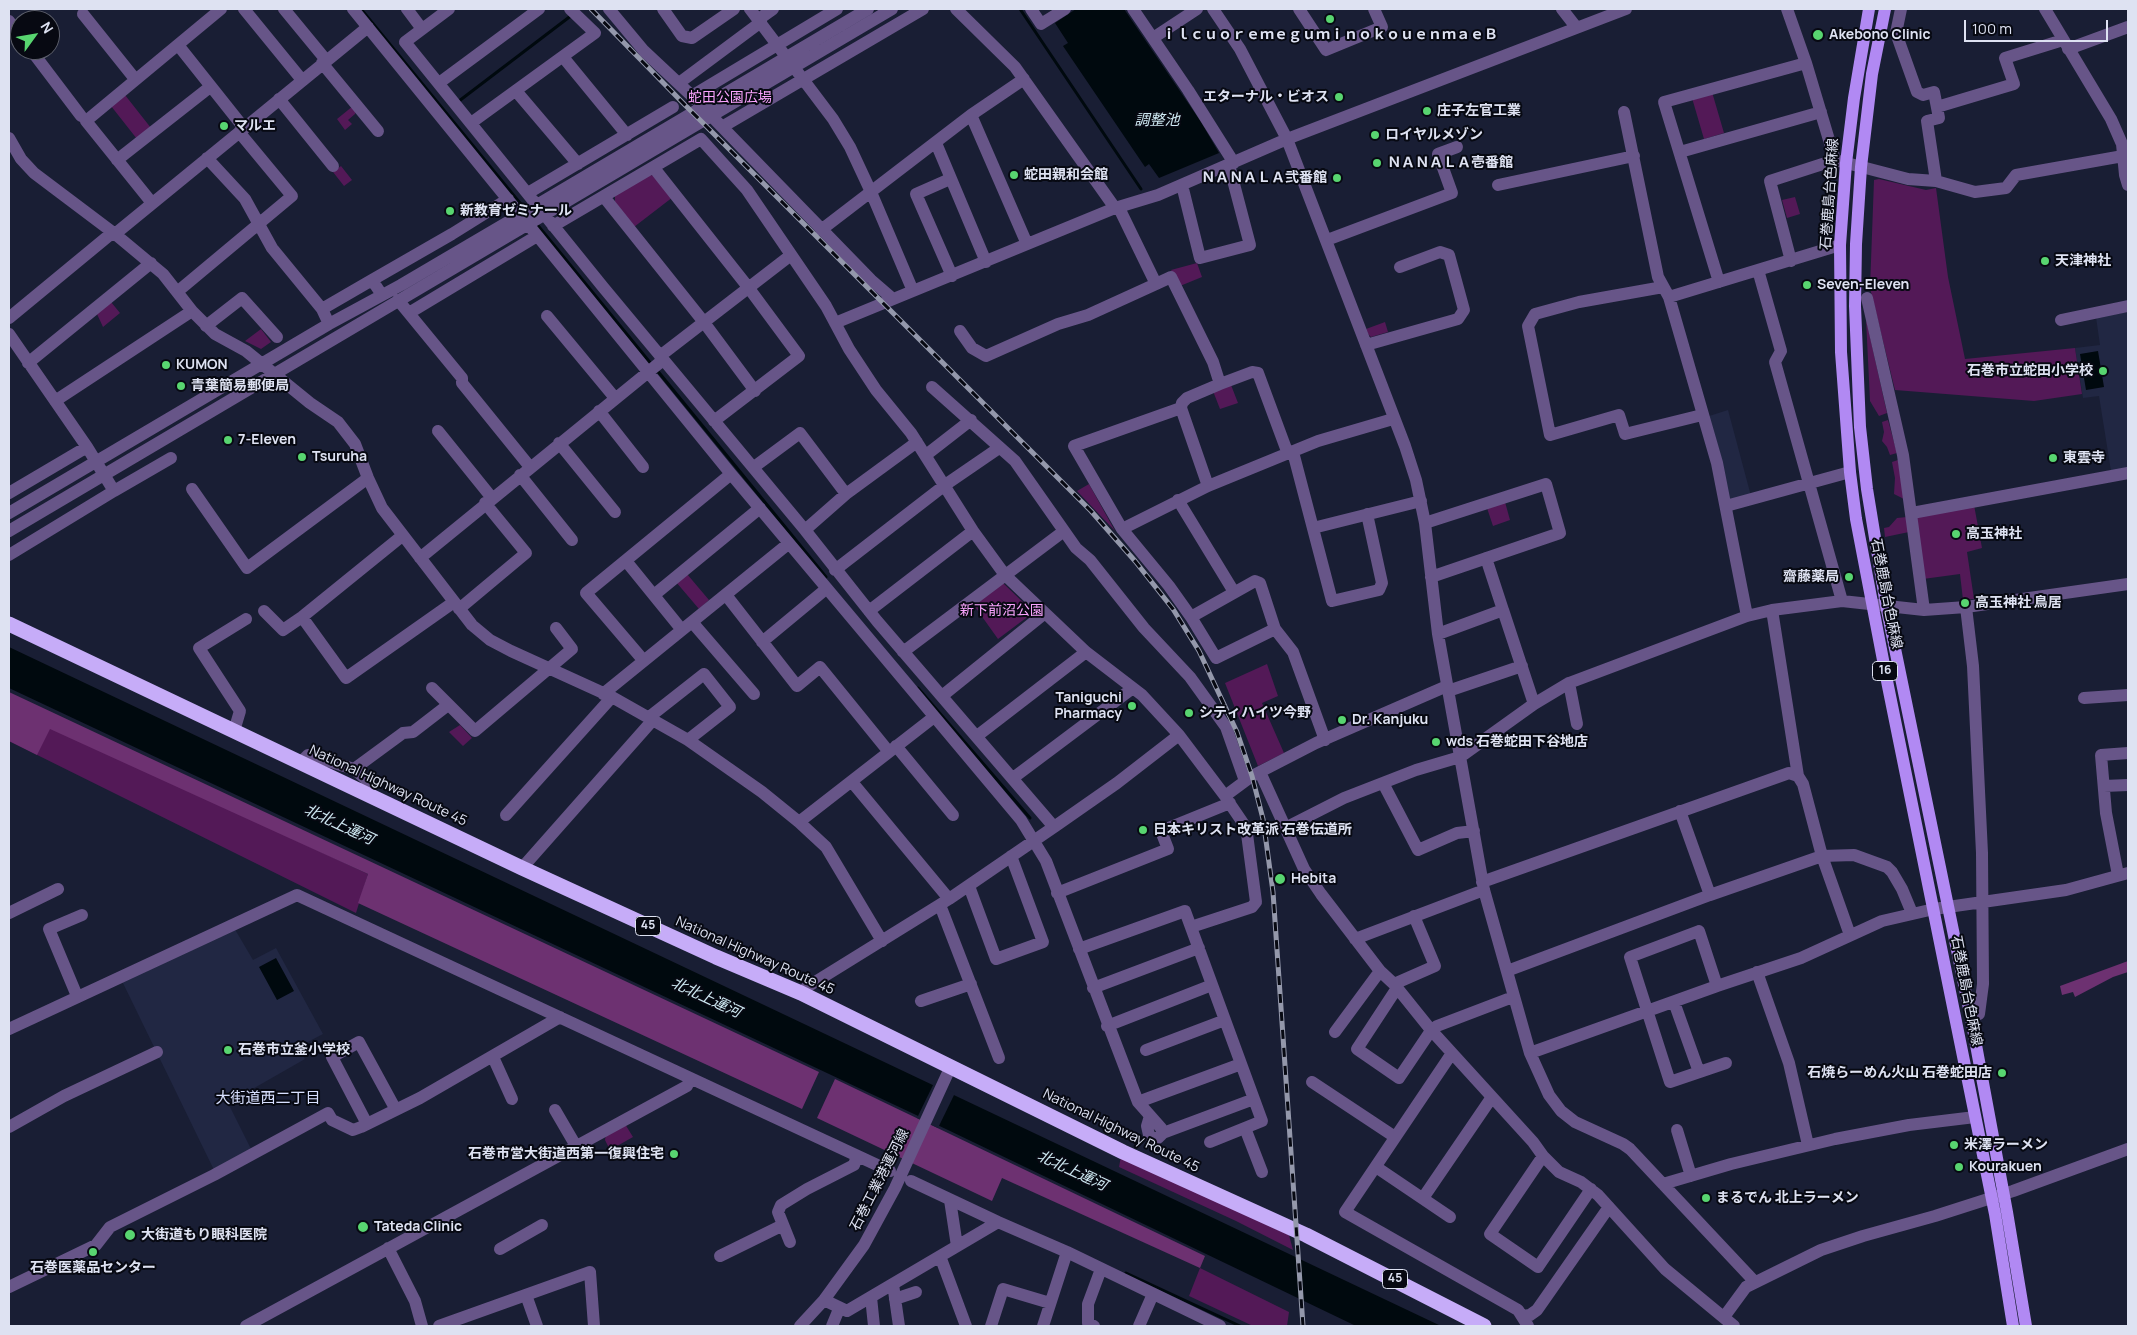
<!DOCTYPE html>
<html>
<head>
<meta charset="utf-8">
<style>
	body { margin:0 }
	#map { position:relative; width:2137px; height:1335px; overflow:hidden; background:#191e34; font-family:Manrope,sans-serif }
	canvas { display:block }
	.frame { position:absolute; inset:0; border:10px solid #dee2f2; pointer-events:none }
	.north { position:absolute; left:10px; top:10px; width:50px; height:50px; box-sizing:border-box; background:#070912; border:1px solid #5d606c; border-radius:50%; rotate:58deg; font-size:14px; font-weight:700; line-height:20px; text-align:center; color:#dee2f2 }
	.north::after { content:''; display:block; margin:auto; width:18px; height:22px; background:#58d570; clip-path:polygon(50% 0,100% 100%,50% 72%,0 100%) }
	.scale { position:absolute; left:1964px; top:20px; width:144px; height:22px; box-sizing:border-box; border:2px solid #dee2f2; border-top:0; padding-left:6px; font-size:15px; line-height:18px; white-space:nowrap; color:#dee2f2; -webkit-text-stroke:4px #070912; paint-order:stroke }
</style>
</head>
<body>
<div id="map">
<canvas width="2137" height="1335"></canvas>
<div class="frame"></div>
<div class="north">N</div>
<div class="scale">100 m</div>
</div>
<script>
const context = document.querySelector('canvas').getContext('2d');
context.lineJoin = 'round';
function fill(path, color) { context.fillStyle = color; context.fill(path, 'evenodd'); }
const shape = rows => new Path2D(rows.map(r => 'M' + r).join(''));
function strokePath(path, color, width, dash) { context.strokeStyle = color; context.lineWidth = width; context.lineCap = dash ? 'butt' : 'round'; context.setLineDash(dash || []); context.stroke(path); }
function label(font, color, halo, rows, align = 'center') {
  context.font = font + ' Manrope,"Noto Sans JP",sans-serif'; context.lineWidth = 4; context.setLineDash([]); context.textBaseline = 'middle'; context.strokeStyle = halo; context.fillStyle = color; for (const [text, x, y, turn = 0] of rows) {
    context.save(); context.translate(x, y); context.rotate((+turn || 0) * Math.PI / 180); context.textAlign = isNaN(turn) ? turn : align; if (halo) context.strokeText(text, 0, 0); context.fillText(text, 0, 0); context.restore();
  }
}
const built = shape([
	[2128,312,2128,468,2111,471,2099,396,2083,398,2075,348,2100,345,2096,317],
	[1728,410,1751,496,1730,502,1706,417],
	[233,926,253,960,276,948,323,1034,298,1047,305,1059,228,1103,252,1151,214,1170,121,979]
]);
const green = shape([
	[1712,92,1724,133,1704,139,1692,98],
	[125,95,151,128,137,139,111,106],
	[353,106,356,110,355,114,348,120,352,124,345,130,337,119],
	[341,166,352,180,344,186,333,172],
	[650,175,657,176,673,197,634,227,615,202,615,195],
	[1879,179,1926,190,1936,188,1948,277,1965,359,2075,348,2082,394,2034,401,1895,390,1870,288,1874,180],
	[1795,197,1800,214,1787,218,1782,200],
	[1197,263,1202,277,1180,286,1171,270],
	[111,302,120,313,103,327,97,314],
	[1866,319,1887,413,1879,416,1870,401],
	[1385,322,1388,332,1371,337,1368,334,1366,329],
	[261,329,271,342,261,349,245,341],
	[1231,385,1238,403,1220,409,1213,391],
	[1888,420,1897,453,1890,455,1887,447,1882,441,1884,432,1882,422],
	[1898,460,1904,499,1894,494,1895,478,1892,462],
	[1089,484,1115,531,1077,491],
	[1505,502,1510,520,1493,526,1487,508],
	[1974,505,1982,548,1967,552,1974,599,1963,600,1960,574,1923,579,1913,516],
	[1907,517,1909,532,1885,537,1884,528,1889,527,1897,518],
	[687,574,709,600,699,609,676,582],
	[999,583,1004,584,1030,609,1030,615,998,639,973,604],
	[1267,664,1278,696,1262,703,1284,753,1258,766,1225,683],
	[9,706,368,874,356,913,9,741],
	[460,725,472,738,463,746,449,732],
	[625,1124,633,1137,610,1150,605,1140,606,1134],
	[1121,1156,1289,1235,1293,1250,1236,1221,1119,1167],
	[1200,1268,1289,1312,1287,1326,1253,1326,1189,1296]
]);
const forest = shape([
	[9,692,819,1072,802,1109,358,903,368,874,50,729,37,755,9,741],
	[2128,961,2128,972,2113,977,2075,997,2073,992,2062,995,2060,986],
	[835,1079,1205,1256,1200,1268,1002,1178,992,1201,817,1118]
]);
const water = shape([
	[1076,9,1124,9,1201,122,1219,153,1159,178,1149,164,1145,167,1063,46,1068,43,1055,23],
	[2098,351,2104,387,2086,390,2080,354],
	[9,647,1441,1326,1356,1326,948,1130,9,688],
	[276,958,294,991,277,1000,259,967]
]);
const pier = shape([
	[934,1083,955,1093,938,1128,917,1118]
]);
const stream = shape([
	[361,9,524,208],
	[1020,9,1141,189],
	[459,101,572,15],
	[535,222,652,365],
	[656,369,826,577],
	[918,688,1030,818],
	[1126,1273,1240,1326]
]);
const minor = shape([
	[244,9,302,80],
	[284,9,326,60],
	[353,9,731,474,1021,820,1046,861,1138,1102,1161,1128,1163,1133,1158,1138,1153,1138,1149,1135,1147,1126,1150,1116],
	[407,9,422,29],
	[449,9,405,42,603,287,805,530,877,621,1054,827,949,899,807,987,801,993],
	[609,9,644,51,692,96,871,280,893,299],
	[663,9,682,36,692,38,734,9],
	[750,9,833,119,850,147,871,192,913,291],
	[956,9,1015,67,1115,208],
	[1031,9,1041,24,1065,9],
	[1133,9,1188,90,1234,163],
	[1213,9,1240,49,1287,139,1405,446,1416,480,1425,523,1438,634,1484,890,1530,1053,1549,1095,1561,1111,1575,1122,1623,1144,1630,1149,1754,1281],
	[1299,9,1326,50,1382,27,1374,9],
	[1562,9,1576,27],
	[1787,9,1806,63,1835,160,1908,179,1936,181,1975,192,2006,188,2016,175,2123,156],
	[1901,9,1896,33,1917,92,1923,95,1934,92,1939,118,1927,121,1936,181],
	[2045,9,2111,119,2122,144,2125,175,2128,185],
	[83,14,135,79],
	[759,19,773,9],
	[9,21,20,36],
	[1153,38,1197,9],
	[178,45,244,128],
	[2068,49,2128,27],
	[31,50,81,116],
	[563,57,627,135],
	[322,63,378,131],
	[439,83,539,9],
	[679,83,761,22],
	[516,91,578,164],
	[692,96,837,9],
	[279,99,333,166],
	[1937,107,2014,84,2005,58,2063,40],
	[1624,112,1658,277,1669,297,1717,463,1747,616],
	[971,115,1027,244],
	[471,123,595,33,570,9],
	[722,127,923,9],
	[9,138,21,159,34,173,115,234,163,274,192,311,215,334,246,351,310,403,338,422,355,444,368,478,382,508,472,625,490,640,511,651,612,697,688,740,762,792,799,822,826,847,882,941],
	[936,143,986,262],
	[1680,152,1821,112],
	[207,158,245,199,272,248,322,309,329,324],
	[117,160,210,87],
	[654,168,748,287,799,356,714,421],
	[950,179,916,194,952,276],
	[1182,185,1200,258,1250,245,1229,165],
	[1498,185,1634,156],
	[528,193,673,107],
	[604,197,703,321,755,391],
	[152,203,86,121,221,9],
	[553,226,701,139,747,190,826,306,849,349,876,390,911,433,973,531,1005,575,1086,652,1142,695,1179,735,1117,783,1054,827],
	[821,230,971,115,1024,79],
	[115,234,368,27],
	[1327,240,1452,193,1438,154,1457,147],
	[1791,261,1770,181,1835,160],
	[1758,270,1781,351,1775,362,1842,601],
	[1719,282,1664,102,1806,63],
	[1156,284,1171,277,1213,362,1220,384],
	[1663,287,1579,302,1535,314,1528,326,1550,435,1619,415,1625,434,1702,415],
	[177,292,292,196,239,132],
	[382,295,372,280,452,234,508,199],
	[1669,297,1840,245],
	[1867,298,1903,455,1924,610],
	[398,300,462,378,462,383,530,467],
	[322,309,372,280],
	[409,313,537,236],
	[547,316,615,398],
	[9,318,112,233],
	[2061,320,2128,306],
	[835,323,1115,208,1158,195,1287,139,1626,9],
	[206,326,242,298,277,337],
	[960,331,972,348,986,356,1058,324,1088,315,1156,284,1119,208],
	[9,334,87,447,114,491,9,555],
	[1366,345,1458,319,1464,310,1449,255,1440,252,1400,267],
	[660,356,791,255],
	[28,363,151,263],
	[932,387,1015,461,1076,548,1090,560,1144,628,1190,677,1226,727,1245,781],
	[55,401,192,311],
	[1181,408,1074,446,1122,529,1169,586,1191,617,1216,658,1275,629],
	[599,411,643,467],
	[438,431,492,498],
	[559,443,615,512],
	[1293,452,1332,601,1379,590,1382,583,1367,514],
	[926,455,971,420],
	[754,467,800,433,846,494],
	[520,475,572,540],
	[1208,486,1181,408,1182,403,1187,398,1220,384,1252,372,1258,373,1288,454],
	[192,489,247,568,368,478],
	[114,491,171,458],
	[9,493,87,447],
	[1178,500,1234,592],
	[1726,506,1850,472],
	[9,513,329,324,401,285,537,205,868,9],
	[1912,513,2128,473],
	[1425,523,1546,484,1560,533,1431,577],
	[1313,528,1421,501],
	[1122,529,1208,486,1318,441,1393,419],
	[805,530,846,494,917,442],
	[9,531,892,9],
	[420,558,663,360],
	[1486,558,1503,610],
	[626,561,682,630],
	[835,570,945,485,999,448],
	[654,595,760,508],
	[726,595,797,686,820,667,889,752],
	[1966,607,1973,666,1982,853,1983,984,1979,1014],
	[459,609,526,553,485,503],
	[1772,610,1798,776,1803,784,1822,856,1850,935],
	[264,611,283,630,302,617,402,536],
	[869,611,973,531],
	[302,617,346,678,454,602],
	[1191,617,1255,581,1260,583,1275,629,1293,652,1325,740],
	[692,622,754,694],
	[1438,634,1503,610,1534,704],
	[762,642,826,589],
	[903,652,1064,531],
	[644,661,586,593,731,474],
	[1569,683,1577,724],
	[432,688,475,731,572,649,556,628],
	[1448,691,1522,666],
	[603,694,788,544],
	[942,696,1045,613],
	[2084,698,2128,695],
	[648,718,704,674,730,707,688,740],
	[234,731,240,711,199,648,246,619],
	[1179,735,1225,796,1252,776,1316,743,1447,686],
	[977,736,1086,652],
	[896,746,953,815],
	[300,763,308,755,354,769,403,733,413,732,448,705],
	[354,769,368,781,363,792],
	[1260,772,1304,869,1321,894,1380,971,1394,984,1431,1030,1533,1142,1543,1156,1559,1172,1581,1182,1598,1195,1665,1269,1734,1326],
	[1013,778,1133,688],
	[852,782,949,899],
	[1383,783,1418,850,1457,833,1474,831],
	[2104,786,2128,785],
	[1680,811,1710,895],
	[506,815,612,697],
	[799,822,934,717],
	[1285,828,1344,798,1416,770,1460,757,1534,704,1569,683,1747,616,1772,610,1842,601,1924,610,1966,607,2128,584],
	[522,868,652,721],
	[2118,875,2106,813,2101,755,2128,753],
	[1482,882,1789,773,1798,776],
	[969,886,996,959,1043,942,1011,856],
	[1057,893,1168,849,1161,831,1230,803],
	[940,905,999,1058],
	[9,913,58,889],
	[1191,927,1252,907,1256,902,1247,834,1243,823,1226,798],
	[1355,939,1484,890],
	[1079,949,1185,911,1262,1121,1210,1142],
	[1507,971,1710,895,1822,856,1854,855,1887,867,1892,872,1902,889,1912,913],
	[1757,972,1789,1063,1808,1145],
	[1394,984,1435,966,1414,916],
	[1717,986,1699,931,1630,957,1670,1082,1726,1063],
	[1093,988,1199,948],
	[1397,988,1357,1049,1399,1078,1428,1035,1437,1026,1513,997],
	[77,996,49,929,82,915],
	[921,1001,971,984],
	[1674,1002,1699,1072],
	[1107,1026,1212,985],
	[9,1029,297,895,890,1171],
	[1335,1032,1380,971],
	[1146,1050,1225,1020],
	[1452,1053,1345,1212,1518,1310,1528,1326],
	[1530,1053,1717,986,1801,958,1882,921,1934,909,2066,890,2128,873],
	[493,1057,512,1099],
	[1312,1082,1395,1137],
	[1138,1102,1241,1064],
	[555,1110,576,1146],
	[367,1124,332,1057,359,1042,396,1110],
	[9,1127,64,1096,157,1052],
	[1245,1128,1262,1172],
	[1677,1130,1691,1176],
	[1163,1133,1254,1099],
	[1543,1156,1490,1234,1538,1267,1591,1189],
	[1376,1167,1450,1217],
	[911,1181,998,1222,1067,1252,1220,1326],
	[1663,1184,1731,1164,1835,1139,1909,1125,1975,1117],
	[1423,1198,1492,1097],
	[950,1200,957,1246],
	[790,1242,778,1212,781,1205,807,1189,854,1165,857,1156],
	[388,1248,415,1301,422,1326],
	[500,1249,542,1225],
	[720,1256,783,1225],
	[940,1256,966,1326],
	[893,1284,899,1326],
	[9,1287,96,1245,110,1227,214,1175,328,1113,332,1120,353,1130,361,1127,420,1098,560,1017],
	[526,1295,537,1326],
	[871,1297,874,1326],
	[895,1299,916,1292],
	[824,1300,847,1311,998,1222],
	[1522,1316,1530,1315,1537,1310,1609,1207],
	[1724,1317,1746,1287,1821,1250,1863,1236,1935,1216,2013,1191,2128,1149],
	[246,1326,687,1086,690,1079],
	[439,1326,590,1272,594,1326],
	[800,1326,824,1300,864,1245,895,1188,951,1066],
	[832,1326,839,1309],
	[991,1326,1003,1289,1050,1303],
	[1043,1326,1067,1252],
	[1094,1326,1088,1323,1088,1304,1101,1269],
	[1139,1326,1153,1294]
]);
const major = shape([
	[1869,9,1854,98,1846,163,1840,245,1841,352,1850,472,1856,519,1888,686,1995,1214,2013,1326],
	[1885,9,1872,74,1861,167,1856,244,1855,306,1860,427,1867,489,1886,605,1971,1018,2007,1212,2026,1326]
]);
const highway = shape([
	[9,624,522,868,716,957,801,993,1123,1152,1306,1235,1484,1326]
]);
const rail = shape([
	[591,9,684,104,1091,511,1135,561,1173,609,1199,651,1237,732,1252,776,1263,819,1273,892,1303,1326]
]);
const markers = [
	[1330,19,5,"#58d570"],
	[1818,35,6,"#58d570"],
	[1339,97,5,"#58d570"],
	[1427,111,5,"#58d570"],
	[224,126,5,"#58d570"],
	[1375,135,5,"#58d570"],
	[1377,163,5,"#58d570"],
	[1014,175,5,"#58d570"],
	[1337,178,5,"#58d570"],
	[450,211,5,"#58d570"],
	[2045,261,5,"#58d570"],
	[1807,285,5,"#58d570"],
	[166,365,5,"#58d570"],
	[2103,371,5,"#58d570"],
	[181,386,5,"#58d570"],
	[228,440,5,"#58d570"],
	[302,457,5,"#58d570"],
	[2053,458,5,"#58d570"],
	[1956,534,5,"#58d570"],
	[1849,577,5,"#58d570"],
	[1965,603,5,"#58d570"],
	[1132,706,5,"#58d570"],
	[1189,713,5,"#58d570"],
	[1342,720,5,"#58d570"],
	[1436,742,5,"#58d570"],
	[1143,830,5,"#58d570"],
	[1280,879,6,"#58d570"],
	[228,1050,5,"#58d570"],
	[2002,1073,5,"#58d570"],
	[1954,1145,5,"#58d570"],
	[674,1154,5,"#58d570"],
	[1959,1167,5,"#58d570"],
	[1706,1198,5,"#58d570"],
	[363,1227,6,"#58d570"],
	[130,1235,6,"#58d570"],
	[93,1252,5,"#58d570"]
];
const shields = [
	[1885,671,25],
	[648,926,25],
	[1395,1279,25]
];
const shieldNames = [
	["16",1885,671],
	["45",648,926],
	["45",1395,1279]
];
const poiNames = [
	["ｉｌｃｕｏｒｅｍｅｇｕｍｉｎｏｋｏｕｅｎｍａｅＢ",1330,35,"center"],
	["Akebono Clinic",1829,35],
	["エターナル・ビオス",1329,97,"right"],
	["庄子左官工業",1437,111],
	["マルエ",234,126],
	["ロイヤルメゾン",1385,135],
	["ＮＡＮＡＬＡ壱番館",1387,163],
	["蛇田親和会館",1024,175],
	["ＮＡＮＡＬＡ弐番館",1327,178,"right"],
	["新教育ゼミナール",460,211],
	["天津神社",2055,261],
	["Seven-Eleven",1817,285],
	["KUMON",176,365],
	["石巻市立蛇田小学校",2093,371,"right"],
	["青葉簡易郵便局",191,386],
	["7-Eleven",238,440],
	["Tsuruha",312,457],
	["東雲寺",2063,458],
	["高玉神社",1966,534],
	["齋藤薬局",1839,577,"right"],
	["高玉神社 鳥居",1975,603],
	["Taniguchi",1122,698,"right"],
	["Pharmacy",1122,714,"right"],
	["シティハイツ今野",1199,713],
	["Dr. Kanjuku",1352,720],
	["wds 石巻蛇田下谷地店",1446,742],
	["日本キリスト改革派 石巻伝道所",1153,830],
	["Hebita",1291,879],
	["石巻市立釜小学校",238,1050],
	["石焼らーめん火山 石巻蛇田店",1992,1073,"right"],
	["米澤ラーメン",1964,1145],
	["石巻市営大街道西第一復興住宅",664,1154,"right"],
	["Kourakuen",1969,1167],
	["まるでん 北上ラーメン",1716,1198],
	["Tateda Clinic",374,1227],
	["大街道もり眼科医院",141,1235],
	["石巻医薬品センター",93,1268,"center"]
];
const parkNames = [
	["蛇田公園広場",730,98],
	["新下前沼公園",1002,611]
];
const streetNames = [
	["石巻鹿島台色麻線",1830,194,-86],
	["石巻鹿島台色麻線",1886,594,79],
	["National Highway Route 45",388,786,25],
	["National Highway Route 45",755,956,24],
	["石巻鹿島台色麻線",1966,991,79],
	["National Highway Route 45",1121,1131,26],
	["石巻工業港運河線",880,1180,-63]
];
const waterNames = [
	["調整池",1157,121],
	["北北上運河",339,825,25],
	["北北上運河",706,998,25],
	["北北上運河",1072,1171,25]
];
const neighbourhoodNames = [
	["大街道西二丁目",268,1099]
];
fill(built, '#212743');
fill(green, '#531957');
fill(forest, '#6d3171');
fill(water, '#00090e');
fill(pier, '#191e34');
strokePath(stream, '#00090e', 3);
strokePath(minor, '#675588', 12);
strokePath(major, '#b189f3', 12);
strokePath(highway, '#c6acf8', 15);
strokePath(rail, '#9498ab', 5);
strokePath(rail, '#070912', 3, [9]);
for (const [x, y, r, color] of markers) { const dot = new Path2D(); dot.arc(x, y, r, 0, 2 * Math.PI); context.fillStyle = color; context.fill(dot); strokePath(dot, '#070912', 2); }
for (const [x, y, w] of shields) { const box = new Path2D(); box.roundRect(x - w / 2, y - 9.5, w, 19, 4); context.fillStyle = '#070912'; context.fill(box); strokePath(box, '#dee2f2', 1); }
label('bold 12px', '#dee2f2', null, shieldNames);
label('bold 14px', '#dee2f2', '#070912', poiNames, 'left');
label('14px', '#faa4fe', '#070912', parkNames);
label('14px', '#dee2f2', '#070912', streetNames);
label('italic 15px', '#cee8f2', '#070912', waterNames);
label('15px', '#d8e0ff', '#070912', neighbourhoodNames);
</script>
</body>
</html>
